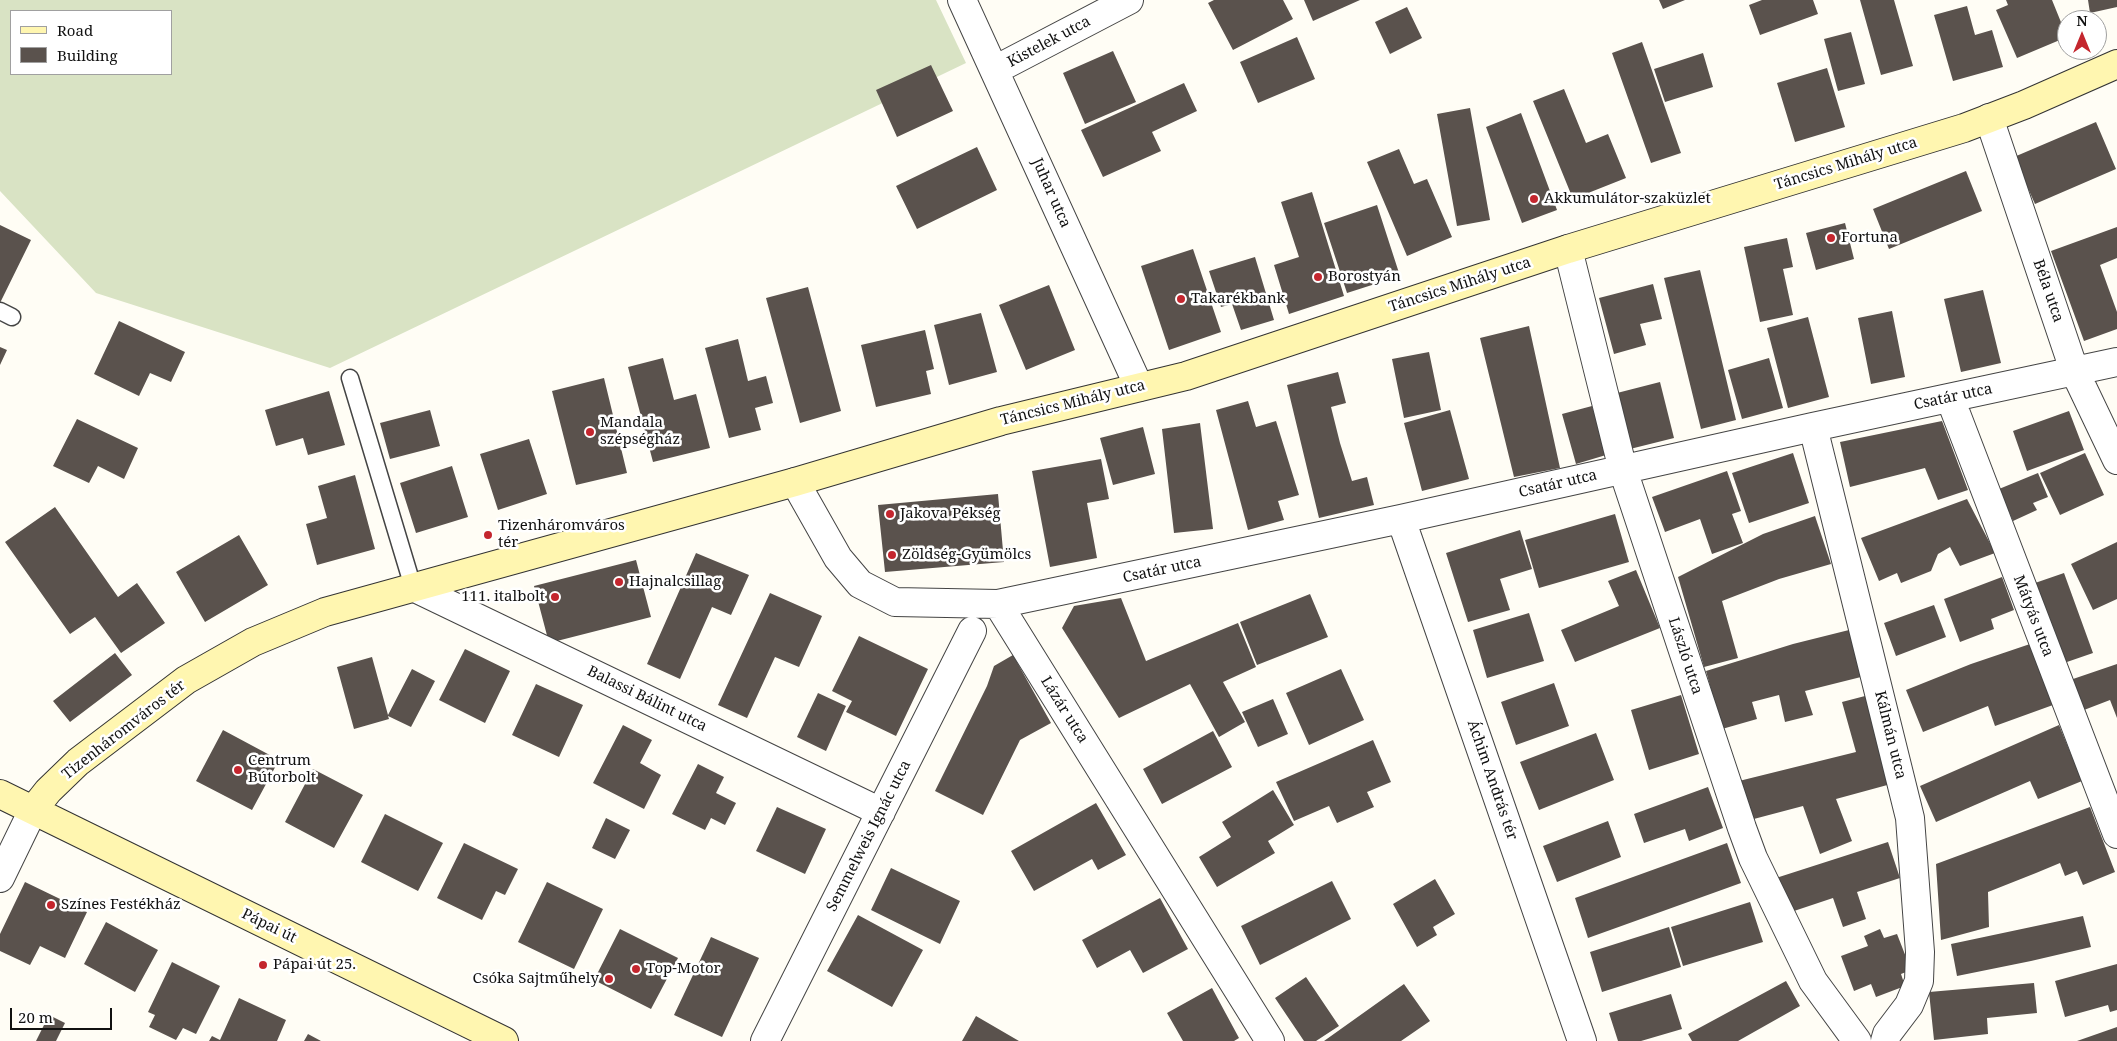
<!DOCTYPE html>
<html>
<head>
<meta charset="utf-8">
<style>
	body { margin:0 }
	#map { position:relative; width:2117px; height:1041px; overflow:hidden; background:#fffdf5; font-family:"Noto Serif",serif }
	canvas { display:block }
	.legend { position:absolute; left:10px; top:10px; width:162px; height:65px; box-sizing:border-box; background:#fff; border:1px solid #a0a0a0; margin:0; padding:6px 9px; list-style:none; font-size:15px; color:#111 }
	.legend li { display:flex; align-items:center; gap:10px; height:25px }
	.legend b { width:25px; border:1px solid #a0a0a0 }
	.north { position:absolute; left:2057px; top:10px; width:50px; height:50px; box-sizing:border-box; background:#fff; border:1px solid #a0a0a0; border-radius:50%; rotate:0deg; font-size:14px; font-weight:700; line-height:20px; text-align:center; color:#111 }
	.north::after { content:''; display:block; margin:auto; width:18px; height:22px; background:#c4262e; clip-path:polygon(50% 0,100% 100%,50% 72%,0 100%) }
	.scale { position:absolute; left:10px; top:1008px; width:102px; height:22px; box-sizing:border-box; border:2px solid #111; border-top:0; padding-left:6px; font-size:15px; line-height:18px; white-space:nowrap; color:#111; -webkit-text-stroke:4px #fff; paint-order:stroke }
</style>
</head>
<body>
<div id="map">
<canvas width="2117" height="1041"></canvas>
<ul class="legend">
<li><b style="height:6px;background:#fff6b0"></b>Road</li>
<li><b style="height:14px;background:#5a524d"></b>Building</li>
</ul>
<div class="north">N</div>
<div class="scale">20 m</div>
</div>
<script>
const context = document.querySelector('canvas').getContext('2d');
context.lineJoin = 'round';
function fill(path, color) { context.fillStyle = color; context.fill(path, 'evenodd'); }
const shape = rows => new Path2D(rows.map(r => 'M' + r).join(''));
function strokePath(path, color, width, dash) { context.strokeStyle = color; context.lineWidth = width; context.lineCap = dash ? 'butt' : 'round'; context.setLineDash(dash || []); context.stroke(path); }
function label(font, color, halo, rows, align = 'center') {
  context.font = font + ' "Noto Serif",serif'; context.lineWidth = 5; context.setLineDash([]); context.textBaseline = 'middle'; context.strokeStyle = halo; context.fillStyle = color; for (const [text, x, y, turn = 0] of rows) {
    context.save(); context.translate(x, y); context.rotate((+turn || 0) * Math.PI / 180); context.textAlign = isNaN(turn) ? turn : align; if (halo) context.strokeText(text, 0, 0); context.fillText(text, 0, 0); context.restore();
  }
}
const cemetery = shape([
	[0,0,936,0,966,63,330,368,96,293,0,191],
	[11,11,171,11,171,74,11,74]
]);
const building = shape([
	[1214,0,1283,0,1293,19,1233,50,1208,3],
	[1304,0,1360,0,1313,21],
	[1659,0,1685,0,1663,9],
	[1762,0,1813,0,1818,14,1760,35,1749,5],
	[1860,0,1894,0,1913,66,1881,75],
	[2006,0,2052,0,2067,37,2017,58,1996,10,2008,5],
	[2088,0,2117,0,2117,7,2090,13],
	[1967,6,1975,35,1992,30,2003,67,1953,81,1934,15],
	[1407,7,1422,38,1390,54,1375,22],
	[1851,32,1865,84,1838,91,1824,39],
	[1297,37,1315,79,1258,103,1240,62],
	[1642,42,1681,153,1651,163,1612,53],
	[1113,51,1136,102,1085,124,1063,73],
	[1703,53,1713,87,1665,102,1654,69],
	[931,65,953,111,897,137,876,90],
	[1827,68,1845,127,1795,142,1777,83],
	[1184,83,1197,111,1152,132,1161,151,1103,177,1081,130],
	[1564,89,1586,143,1608,134,1626,178,1573,199,1533,101],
	[1470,108,1490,220,1457,226,1437,114],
	[1521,113,1557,210,1522,223,1486,127],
	[2096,122,2116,169,2035,204,2014,157],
	[977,147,997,190,917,229,896,186],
	[1399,149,1414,184,1427,179,1452,237,1407,256,1367,162],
	[1966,171,1982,211,1889,249,1873,209],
	[1312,192,1344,296,1289,314,1274,265,1299,257,1281,202],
	[1377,205,1400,276,1347,293,1324,223],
	[1845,223,1854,259,1816,270,1806,233],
	[0,225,31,240,0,303],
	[2117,227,2117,258,2100,265,2117,312,2117,329,2084,341,2051,251],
	[1787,238,1793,267,1783,269,1793,315,1760,322,1744,247],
	[1193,249,1221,332,1169,350,1141,266],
	[1255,257,1274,320,1241,330,1232,304,1221,307,1209,271],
	[1700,270,1736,420,1701,429,1664,278],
	[1653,284,1662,319,1640,324,1646,345,1614,354,1599,298],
	[1049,285,1075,350,1026,370,999,305],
	[808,287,841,411,800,423,766,298],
	[1983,290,2001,363,1961,372,1944,299],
	[1892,311,1905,377,1871,384,1858,318],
	[981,313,997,372,949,385,934,325],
	[1808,317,1829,397,1788,408,1767,328],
	[119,321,185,352,171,382,150,373,139,396,94,374],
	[1529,326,1560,468,1514,477,1480,338],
	[925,330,934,369,926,371,931,394,876,407,861,345],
	[738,339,748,381,766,376,773,403,755,408,761,430,729,438,705,348],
	[0,347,7,350,0,365],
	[1429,352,1441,410,1404,418,1392,359],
	[663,358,674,400,696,394,710,448,653,462,628,367],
	[1769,358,1783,408,1742,419,1728,370],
	[1338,372,1346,403,1331,407,1340,443,1352,481,1367,477,1374,505,1319,518,1287,385],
	[604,378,627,473,576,485,552,391],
	[1660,382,1674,438,1630,449,1617,393],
	[329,391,345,445,308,455,303,438,276,446,265,410],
	[1248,401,1256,427,1276,421,1299,495,1278,501,1284,520,1248,530,1216,410],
	[1592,406,1606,455,1576,464,1562,414],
	[430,410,440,446,390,459,380,423],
	[1450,410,1469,479,1422,491,1404,423],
	[2069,411,2084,450,2027,471,2013,431],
	[77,419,138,448,124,479,98,466,89,483,53,466],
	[1942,421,1968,490,1938,500,1925,468,1850,487,1840,442],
	[1200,423,1213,529,1174,533,1162,429],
	[1143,427,1155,474,1113,485,1100,438],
	[529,439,547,494,498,510,480,454],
	[1793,453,1809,503,1749,523,1732,473],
	[2085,453,2104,495,2060,515,2040,473],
	[1101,459,1109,499,1087,503,1097,558,1050,567,1032,471],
	[452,466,468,517,416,533,400,483],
	[1727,471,1741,511,1732,514,1743,543,1712,554,1700,519,1665,532,1652,497],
	[2038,473,2048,497,2033,503,2037,510,2013,521,1999,489],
	[355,475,375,549,317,565,306,524,327,518,318,486],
	[998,494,1004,562,885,572,878,505],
	[1967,499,1995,553,1960,566,1950,547,1938,554,1931,571,1901,583,1897,573,1879,581,1861,538],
	[55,507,118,597,137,583,165,623,121,653,95,617,70,634,5,542],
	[1615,514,1629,562,1539,588,1525,540],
	[1815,516,1831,564,1779,579,1722,601,1738,658,1704,667,1678,577,1763,534],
	[1520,530,1532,569,1500,579,1510,610,1468,622,1446,553],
	[239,535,268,585,205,622,176,572],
	[2117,542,2117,599,2093,610,2071,564],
	[696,553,749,575,731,615,712,607,680,679,647,664],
	[636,560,651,617,549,643,534,586],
	[1636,570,1660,628,1575,662,1561,630,1619,606,1608,581],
	[2064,573,2093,653,2064,663,2035,583],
	[2002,577,2014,610,1991,619,1994,629,1960,642,1944,599],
	[770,593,822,616,799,667,775,657,747,718,718,705],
	[1310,594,1328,637,1257,665,1240,622],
	[1121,598,1146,661,1238,623,1256,667,1223,682,1245,722,1219,737,1190,684,1119,718,1062,628,1074,606],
	[1934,605,1946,637,1896,656,1884,623],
	[1529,613,1544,661,1487,678,1473,630],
	[1849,630,1861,677,1805,691,1813,715,1785,722,1779,695,1752,702,1757,719,1722,729,1706,671,1793,644],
	[859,636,928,669,896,736,846,712,852,701,832,691],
	[2030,644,2053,705,1995,726,1988,706,1923,732,1906,690,1971,664],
	[465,649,510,671,485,723,439,700],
	[115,653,132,675,70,722,53,701],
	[1013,655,1051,723,1020,740,983,815,935,791,987,686,994,666],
	[372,657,388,715,412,669,435,681,411,727,388,716,389,719,354,729,337,667],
	[2117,664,2117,718,2110,700,2084,710,2073,679],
	[1341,669,1364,720,1309,745,1286,693],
	[1554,683,1569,726,1516,745,1501,702],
	[536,684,583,705,559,757,512,735],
	[818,693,846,706,826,751,797,737],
	[1681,695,1699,754,1649,770,1631,710],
	[1865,696,1891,784,1836,799,1852,841,1820,854,1803,806,1750,820,1739,781,1856,752,1842,702],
	[1273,699,1288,734,1258,747,1242,712],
	[623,725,652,740,640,763,661,775,644,809,593,783],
	[2059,725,2082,781,2038,799,2030,781,1936,822,1920,786],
	[223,730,279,760,252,810,196,781],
	[1213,731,1232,767,1162,804,1143,769],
	[1596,733,1614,780,1539,810,1520,762],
	[1373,740,1391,782,1367,792,1374,807,1337,823,1329,806,1294,821,1276,782],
	[698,764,724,777,716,793,736,803,725,825,711,818,705,830,672,814],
	[313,769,363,795,334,848,285,822],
	[1708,787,1723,828,1689,841,1685,829,1644,843,1634,814],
	[1273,790,1294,825,1268,841,1275,853,1217,887,1199,857,1231,837,1222,822],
	[1096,803,1126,855,1098,870,1092,859,1034,891,1011,851],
	[777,807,826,829,805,874,756,851],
	[2090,807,2115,872,2083,885,2077,871,2065,876,2060,863,2036,873,1988,892,1989,927,1941,940,1936,864],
	[385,814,443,843,418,891,361,862],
	[606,818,630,830,615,859,592,848],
	[1608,821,1621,857,1557,882,1543,846],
	[1888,842,1900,878,1857,892,1866,919,1843,927,1833,898,1788,913,1776,878],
	[464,843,518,869,505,895,496,891,482,920,437,898],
	[1727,843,1741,883,1588,938,1575,898],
	[891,868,960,901,940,944,871,910],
	[1435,879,1455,914,1433,927,1437,935,1417,947,1393,904],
	[1332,881,1351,919,1260,965,1241,926],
	[25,882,87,912,65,958,40,946,30,965,0,951,0,934],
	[547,882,603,909,574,969,518,942],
	[1160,898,1188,949,1143,973,1130,950,1097,968,1082,940],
	[1750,902,1763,942,1683,966,1671,927],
	[858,915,923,950,892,1007,827,971],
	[2083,916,2091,947,2031,961,1957,976,1951,944],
	[106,922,158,950,135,992,84,964],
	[1669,927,1681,967,1602,992,1590,952],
	[620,929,678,958,651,1009,594,980],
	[1880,929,1884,938,1897,934,1911,970,1901,974,1905,986,1876,997,1871,984,1854,991,1841,956,1868,946,1864,936],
	[711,937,759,958,722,1037,674,1015],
	[172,962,220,986,196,1034,183,1028,176,1040,149,1027,155,1015,148,1012],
	[2117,964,2117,1010,2110,1012,2108,1005,2065,1017,2055,981],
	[1306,977,1339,1026,1316,1041,1304,1041,1275,998],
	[1786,981,1800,1006,1738,1041,1692,1041,1688,1034],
	[2034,983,2037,1013,1987,1018,1988,1034,1934,1040,1929,992],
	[1404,984,1430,1021,1401,1041,1324,1041],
	[1212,988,1239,1038,1234,1041,1183,1041,1167,1013],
	[1671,994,1682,1029,1641,1041,1618,1041,1609,1013],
	[239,998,286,1020,277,1041,209,1041,212,1036,220,1040],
	[49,1015,65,1023,56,1041,36,1041],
	[976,1016,1019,1041,962,1041],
	[2117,1027,2117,1041,2077,1041],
	[308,1034,321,1041,304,1041]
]);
const lane = shape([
	[0,311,12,317],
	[350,378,413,587]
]);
const street = shape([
	[962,0,1139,387],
	[995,70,1129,0],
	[1989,118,2074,370,2117,460],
	[1568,249,1623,470,1742,828,1753,858,1813,981,1857,1041],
	[1950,398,2117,834],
	[1813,427,1910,818,1920,952,1919,981,1909,1005,1887,1034,1885,1041],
	[795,482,838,558,860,584,895,602,998,604,1401,519,1813,427,2117,362],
	[1401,519,1582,1041],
	[413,587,881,812],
	[998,604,1270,1041],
	[0,878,33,810],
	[765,1041,972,631]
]);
const secondary = shape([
	[0,794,504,1041],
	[33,810,48,791,78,762,186,680,253,642,325,612,795,482,1001,421,1186,376,1568,249,1964,128,2024,105,2117,64]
]);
const markers = [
	[1534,199,5,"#c4262e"],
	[1831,238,5,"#c4262e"],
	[1318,277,5,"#c4262e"],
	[1181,299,5,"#c4262e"],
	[590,432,5,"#c4262e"],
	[890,514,5,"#c4262e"],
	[488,535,5,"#c4262e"],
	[892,555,5,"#c4262e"],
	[619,582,5,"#c4262e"],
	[555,597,5,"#c4262e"],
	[238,770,5,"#c4262e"],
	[51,905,5,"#c4262e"],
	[263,965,5,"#c4262e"],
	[636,969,5,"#c4262e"],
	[609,979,5,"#c4262e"]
];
const streetNames = [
	["Kistelek utca",1049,42,-28],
	["Táncsics Mihály utca",1846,164,-17],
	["Juhar utca",1051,193,66],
	["Táncsics Mihály utca",1460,285,-18],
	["Béla utca",2048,291,71],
	["Csatár utca",1953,397,-12],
	["Táncsics Mihály utca",1073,403,-14],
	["Csatár utca",1558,484,-13],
	["Csatár utca",1162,570,-12],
	["Mátyás utca",2033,616,69],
	["László utca",1685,656,72],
	["Balassi Bálint utca",647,699,26],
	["Lázár utca",1064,710,58],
	["Tizenháromváros tér",124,730,-38],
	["Kálmán utca",1890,735,76],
	["Áchim András tér",1492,780,71],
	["Semmelweis Ignác utca",869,836,-63],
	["Pápai út",269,926,26]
];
const poiNames = [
	["Akkumulátor-szaküzlet",1544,199],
	["Fortuna",1841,238],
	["Borostyán",1328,277],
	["Takarékbank",1191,299],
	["Mandala",600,423],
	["szépségház",600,440],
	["Jakova Pékség",900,514],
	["Tizenháromváros",498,526],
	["tér",498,543],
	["Zöldség-Gyümölcs",902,555],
	["Hajnalcsillag",629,582],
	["111. italbolt",545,597,"right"],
	["Centrum",248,761],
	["Bútorbolt",248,778],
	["Színes Festékház",61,905],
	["Pápai út 25.",273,965],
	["Top-Motor",646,969],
	["Csóka Sajtműhely",599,979,"right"]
];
fill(cemetery, '#d9e3c4');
fill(building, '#5a524d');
strokePath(lane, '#444', 19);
strokePath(street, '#444', 30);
strokePath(secondary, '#333', 30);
strokePath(lane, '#fff', 16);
strokePath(street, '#fff', 28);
strokePath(secondary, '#fff6b0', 28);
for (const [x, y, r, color] of markers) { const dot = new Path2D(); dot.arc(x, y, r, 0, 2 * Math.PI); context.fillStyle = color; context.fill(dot); strokePath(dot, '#fff', 2); }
label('15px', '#111', '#fff', streetNames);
label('15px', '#111', '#fff', poiNames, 'left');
</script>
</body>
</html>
